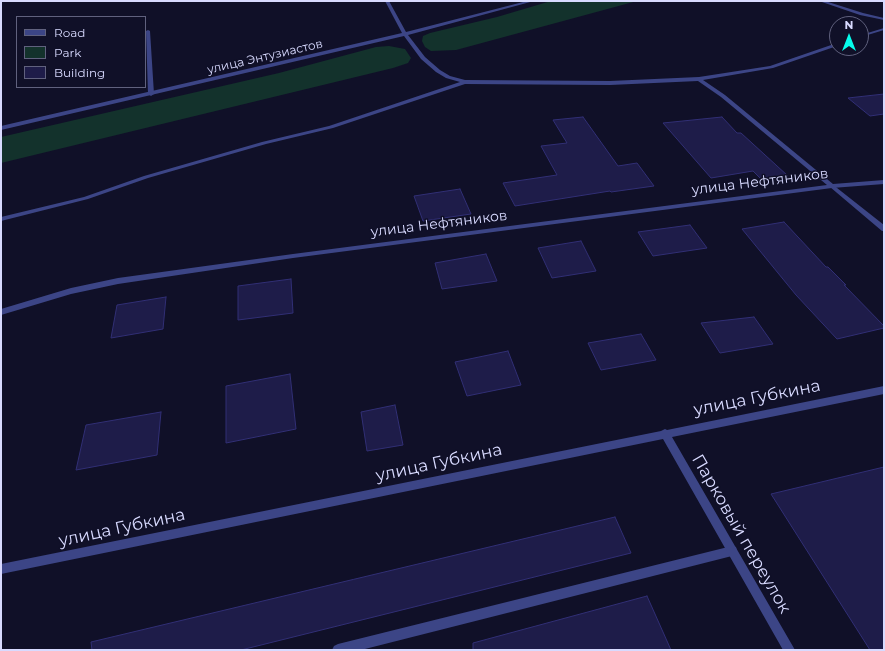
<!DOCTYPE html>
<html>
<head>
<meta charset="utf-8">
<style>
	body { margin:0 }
	#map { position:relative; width:885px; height:651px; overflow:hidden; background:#101028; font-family:Montserrat,sans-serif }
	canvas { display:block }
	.frame { position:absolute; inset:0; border:2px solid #d8daff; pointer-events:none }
	.legend { position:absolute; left:16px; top:16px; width:130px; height:72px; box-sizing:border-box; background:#101028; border:1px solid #60617e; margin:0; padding:5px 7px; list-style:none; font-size:12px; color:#d8daff }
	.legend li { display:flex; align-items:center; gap:8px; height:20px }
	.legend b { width:20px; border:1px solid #60617e }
	.north { position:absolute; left:829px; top:16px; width:40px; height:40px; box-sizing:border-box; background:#101028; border:1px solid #60617e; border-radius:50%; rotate:0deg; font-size:11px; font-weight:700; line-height:16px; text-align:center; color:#d8daff }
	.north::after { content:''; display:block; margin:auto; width:14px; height:18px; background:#06fcec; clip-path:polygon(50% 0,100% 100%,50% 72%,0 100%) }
</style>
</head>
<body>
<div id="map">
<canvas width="885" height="651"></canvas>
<div class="frame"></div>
<ul class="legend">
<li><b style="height:5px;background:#3c4586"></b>Road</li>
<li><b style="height:11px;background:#13322c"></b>Park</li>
<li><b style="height:11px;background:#1e1c49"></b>Building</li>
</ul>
<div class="north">N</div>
</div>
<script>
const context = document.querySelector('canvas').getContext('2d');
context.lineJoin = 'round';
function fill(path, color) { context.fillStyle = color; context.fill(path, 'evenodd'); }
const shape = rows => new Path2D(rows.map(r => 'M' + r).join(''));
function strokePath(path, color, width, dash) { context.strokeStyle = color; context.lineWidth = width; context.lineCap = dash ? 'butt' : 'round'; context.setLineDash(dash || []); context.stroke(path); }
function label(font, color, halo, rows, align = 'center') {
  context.font = font + ' Montserrat,sans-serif'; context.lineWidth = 3; context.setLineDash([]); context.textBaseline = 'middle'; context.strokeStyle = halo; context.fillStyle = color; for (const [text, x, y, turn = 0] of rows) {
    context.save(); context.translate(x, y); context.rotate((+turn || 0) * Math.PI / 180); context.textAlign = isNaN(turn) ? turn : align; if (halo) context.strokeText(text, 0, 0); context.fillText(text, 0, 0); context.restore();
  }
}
const green = shape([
	[551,1,637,1,456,50,431,51,425,47,422,41,423,36,430,33,497,17],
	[389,46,405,49,411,58,408,63,393,68,1,163,1,137,279,73,376,47]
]);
const building = shape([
	[884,94,884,114,870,116,848,98,884,94],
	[583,117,618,166,637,163,654,186,611,192,610,191,515,206,503,183,557,175,541,146,567,143,553,120,583,117],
	[722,117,737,133,741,133,788,176,762,180,753,171,711,178,663,123,722,117],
	[460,189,471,214,423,221,414,196,460,189],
	[784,222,826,267,828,267,846,285,844,285,884,326,884,328,837,339,796,295,742,229,784,222],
	[690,225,707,248,653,256,638,232,690,225],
	[581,241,596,271,552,278,538,248,581,241],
	[486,254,497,281,442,289,435,263,486,254],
	[291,279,293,313,238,320,238,286,291,279],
	[166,297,163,329,111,338,117,305,166,297],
	[754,317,773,344,720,353,701,323,754,317],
	[641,334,656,360,601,370,588,343,641,334],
	[508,351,521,385,467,396,455,362,508,351],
	[290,374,296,429,226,443,226,386,290,374],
	[395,405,403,445,367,451,361,412,395,405],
	[161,412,157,455,76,470,86,425,161,412],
	[884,467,884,650,870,650,771,494,884,467],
	[615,517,631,553,241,650,92,650,91,642,615,517],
	[647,596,671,650,473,650,473,643,647,596]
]);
const service = shape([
	[148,30,150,31,154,94,151,96,148,94,146,31,148,30],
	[832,184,884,225,884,231,882,231,830,187,829,186,832,184],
	[732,546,736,547,737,551,736,555,732,556,361,650,332,650,334,646,338,644,732,546]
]);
const minor = shape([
	[385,1,389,1,406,32,527,1,534,1,408,35,425,57,440,70,450,76,465,80,610,81,699,77,770,66,837,43,837,46,773,68,703,80,725,95,833,184,884,180,884,184,832,188,293,258,118,284,71,294,1,315,1,309,71,288,118,278,293,254,827,185,721,97,698,81,610,85,465,84,333,128,266,144,148,178,88,199,1,221,1,217,84,197,144,176,262,142,329,126,460,82,446,78,436,72,421,59,404,36,1,130,1,126,402,33,385,1],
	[819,1,825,1,863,13,884,18,884,20,860,15,819,1],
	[884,28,884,30,861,37,861,35,884,28],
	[884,386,884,394,672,437,795,650,783,650,663,439,1,574,1,564,661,431,665,429,667,430,884,386]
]);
const farStreetnames = [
	["улица Энтузиастов",265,57,-13]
];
const streetNames = [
	["улица Нефтяников",760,182,-7],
	["улица Нефтяников",439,224,-7]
];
const nearStreetnames = [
	["улица Губкина",757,398,-11],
	["улица Губкина",439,463,-12],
	["улица Губкина",122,528,-12],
	["Парковый переулок",741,534,60]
];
fill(green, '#13322c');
fill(building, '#1e1c49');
strokePath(building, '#312f75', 1);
fill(service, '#3c4586');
fill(minor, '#3c4586');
label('12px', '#d8daff', '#101028', farStreetnames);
label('14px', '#d8daff', '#101028', streetNames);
label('17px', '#d8daff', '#101028', nearStreetnames);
</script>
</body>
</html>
